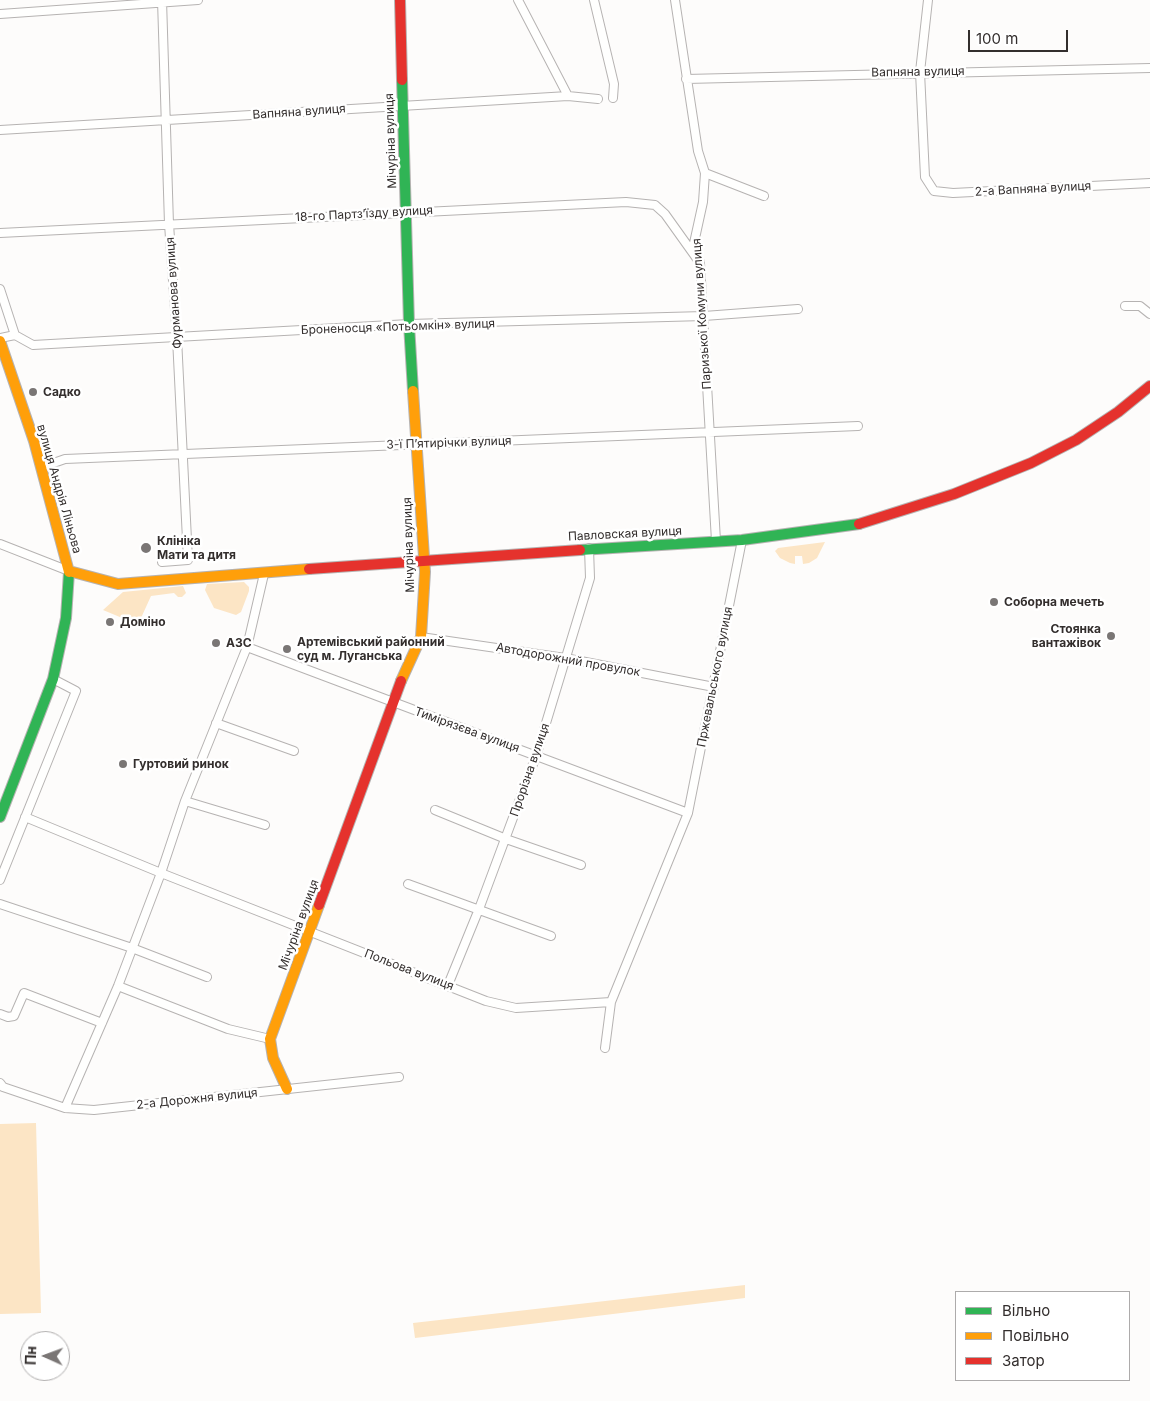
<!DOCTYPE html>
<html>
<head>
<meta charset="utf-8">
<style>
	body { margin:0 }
	#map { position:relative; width:1150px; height:1401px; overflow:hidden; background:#fdfcfb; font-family:Inter,sans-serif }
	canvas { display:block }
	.legend { position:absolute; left:955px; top:1291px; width:175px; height:90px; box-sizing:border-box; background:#fff; border:1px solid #adabab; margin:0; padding:6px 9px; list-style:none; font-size:15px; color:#332e2d }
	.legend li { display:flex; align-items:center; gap:10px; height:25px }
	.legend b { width:25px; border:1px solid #adabab }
	.north { position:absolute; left:20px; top:1331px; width:50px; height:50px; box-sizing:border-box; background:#fff; border:1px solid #adabab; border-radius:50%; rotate:272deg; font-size:14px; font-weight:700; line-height:20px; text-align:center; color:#332e2d }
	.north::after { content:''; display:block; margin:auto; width:18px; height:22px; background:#7a7675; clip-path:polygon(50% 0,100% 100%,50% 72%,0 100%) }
	.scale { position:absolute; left:968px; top:30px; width:100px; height:22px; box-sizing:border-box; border:2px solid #332e2d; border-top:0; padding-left:6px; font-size:15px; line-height:18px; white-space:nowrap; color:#332e2d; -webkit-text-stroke:4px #fff; paint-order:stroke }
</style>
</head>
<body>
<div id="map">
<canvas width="1150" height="1401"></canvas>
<ul class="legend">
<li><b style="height:6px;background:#30b455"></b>Вільно</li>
<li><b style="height:6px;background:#ff9f0a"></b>Повільно</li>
<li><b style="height:6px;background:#e5322d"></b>Затор</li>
</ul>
<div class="north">Пн</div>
<div class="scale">100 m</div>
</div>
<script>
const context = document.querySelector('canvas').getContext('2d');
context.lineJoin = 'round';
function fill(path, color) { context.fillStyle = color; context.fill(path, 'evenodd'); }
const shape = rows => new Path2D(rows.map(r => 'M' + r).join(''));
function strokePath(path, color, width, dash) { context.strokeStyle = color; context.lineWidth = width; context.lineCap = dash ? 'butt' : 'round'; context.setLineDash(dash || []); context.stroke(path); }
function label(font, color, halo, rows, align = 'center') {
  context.font = font + ' Inter,sans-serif'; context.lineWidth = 5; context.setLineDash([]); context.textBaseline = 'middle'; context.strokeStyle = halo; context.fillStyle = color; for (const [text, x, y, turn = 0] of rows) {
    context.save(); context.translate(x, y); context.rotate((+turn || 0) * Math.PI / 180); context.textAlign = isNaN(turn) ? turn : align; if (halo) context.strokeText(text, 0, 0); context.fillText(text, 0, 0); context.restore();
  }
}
const green = shape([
	[825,542,817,558,809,563,803,564,802,556,795,556,795,564,790,563,780,558,775,551,778,548],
	[244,582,249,587,249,591,241,612,236,615,214,608,205,590,207,584],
	[183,586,186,593,182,597,178,597,174,593,151,596,141,618,127,620,103,610,123,592],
	[36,1123,41,1313,0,1314,0,1124],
	[745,1285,745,1298,415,1338,413,1323]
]);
const street = shape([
	[518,0,568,96],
	[594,0,614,84,613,98],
	[675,0,698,151,705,173,703,202,694,243,700,263,716,541],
	[928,0,920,72,925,177,934,191,953,193,1150,183],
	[0,14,198,0],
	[686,79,1150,68],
	[0,130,568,96,598,99],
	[705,173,764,196],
	[0,233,626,202,655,205,665,214,700,263],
	[0,289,15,335],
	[1125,306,1140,306,1150,314],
	[0,338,15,335,33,345,409,324,704,316,798,309],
	[42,467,65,459,858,426],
	[0,544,69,571],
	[162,562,188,560,177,338,169,224,162,0],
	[421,637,565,658,714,687],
	[247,647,688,813],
	[216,723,294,751],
	[185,801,265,825],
	[435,810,506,839,581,865],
	[25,817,161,873,486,1001,516,1008,611,1002],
	[0,880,76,691,53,679],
	[408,884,551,936],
	[0,904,132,948,207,977],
	[448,985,479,909,536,756,590,578,589,548],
	[118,986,228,1029,270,1039],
	[0,1014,8,1017,14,1016,24,993,102,1023],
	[605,1048,611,1002,688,813,742,540],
	[0,1083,3,1087,65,1108,94,1110,399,1077],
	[65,1108,118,986,161,873,185,801,247,647,264,574]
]);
const fast = shape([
	[402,80,409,324,413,391],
	[580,550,742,540,859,524],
	[0,817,53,679,66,618,69,572]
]);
const slow = shape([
	[0,341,34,441,69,572],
	[69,571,118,584,309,569],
	[401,681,421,637,425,572,413,391],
	[287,1089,273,1058,270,1039,319,905]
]);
const jam = shape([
	[400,0,402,80],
	[859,524,954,494,1031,463,1076,440,1118,412,1150,386],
	[309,569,580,550],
	[319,905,401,681]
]);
const markers = [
	[33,392,5,"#7a7675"],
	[146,548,6,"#7a7675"],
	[994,602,5,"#7a7675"],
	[110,622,5,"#7a7675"],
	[1111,636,5,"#7a7675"],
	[216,643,5,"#7a7675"],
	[287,649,5,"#7a7675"],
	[123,764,5,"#7a7675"]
];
const streetNames = [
	["Вапняна вулиця",918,72,-1],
	["Вапняна вулиця",299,112,-4],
	["Мічуріна вулиця",391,141,-92],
	["2-а Вапняна вулиця",1033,189,-3],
	["18-го Партз’їзду вулиця",364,214,-3],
	["Фурманова вулиця",174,293,-94],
	["Паризької Комуни вулиця",702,314,-94],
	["Броненосця «Потьомкін» вулиця",398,327,-2],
	["3-ї П’ятирічки вулиця",449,443,-2],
	["вулиця Андрія Ліньова",59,489,74],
	["Павловская вулиця",625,534,-3],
	["Мічуріна вулиця",409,545,-92],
	["Автодорожний провулок",568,660,10],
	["Пржевальського вулиця",715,677,-79],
	["Тимірязєва вулиця",467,730,20],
	["Прорізна вулиця",530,770,-71],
	["Мічуріна вулиця",299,925,-70],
	["Польова вулиця",409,970,21],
	["2-а Дорожня вулиця",197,1099,-6]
];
const poiNames = [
	["Садко",43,392],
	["Клініка",157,541],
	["Мати та дитя",157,555],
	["Соборна мечеть",1004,602],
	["Доміно",120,622],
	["Стоянка",1101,629,"right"],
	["вантажівок",1101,643,"right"],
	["Артемівський районний",297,642],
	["суд м. Луганська",297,656],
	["АЗС",226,643],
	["Гуртовий ринок",133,764]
];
fill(green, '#fce5c5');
strokePath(street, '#b6b3b2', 10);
strokePath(fast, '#b6b3b2', 12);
strokePath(slow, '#b6b3b2', 12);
strokePath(jam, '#b6b3b2', 12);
strokePath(street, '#fffffe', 8);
strokePath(fast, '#30b455', 10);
strokePath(slow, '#ff9f0a', 10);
strokePath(jam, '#e5322d', 10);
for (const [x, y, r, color] of markers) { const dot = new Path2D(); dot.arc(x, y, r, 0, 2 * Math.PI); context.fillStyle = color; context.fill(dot); strokePath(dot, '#fff', 2); }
label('12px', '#332e2d', '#fff', streetNames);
label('bold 12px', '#332e2d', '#fff', poiNames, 'left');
</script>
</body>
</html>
